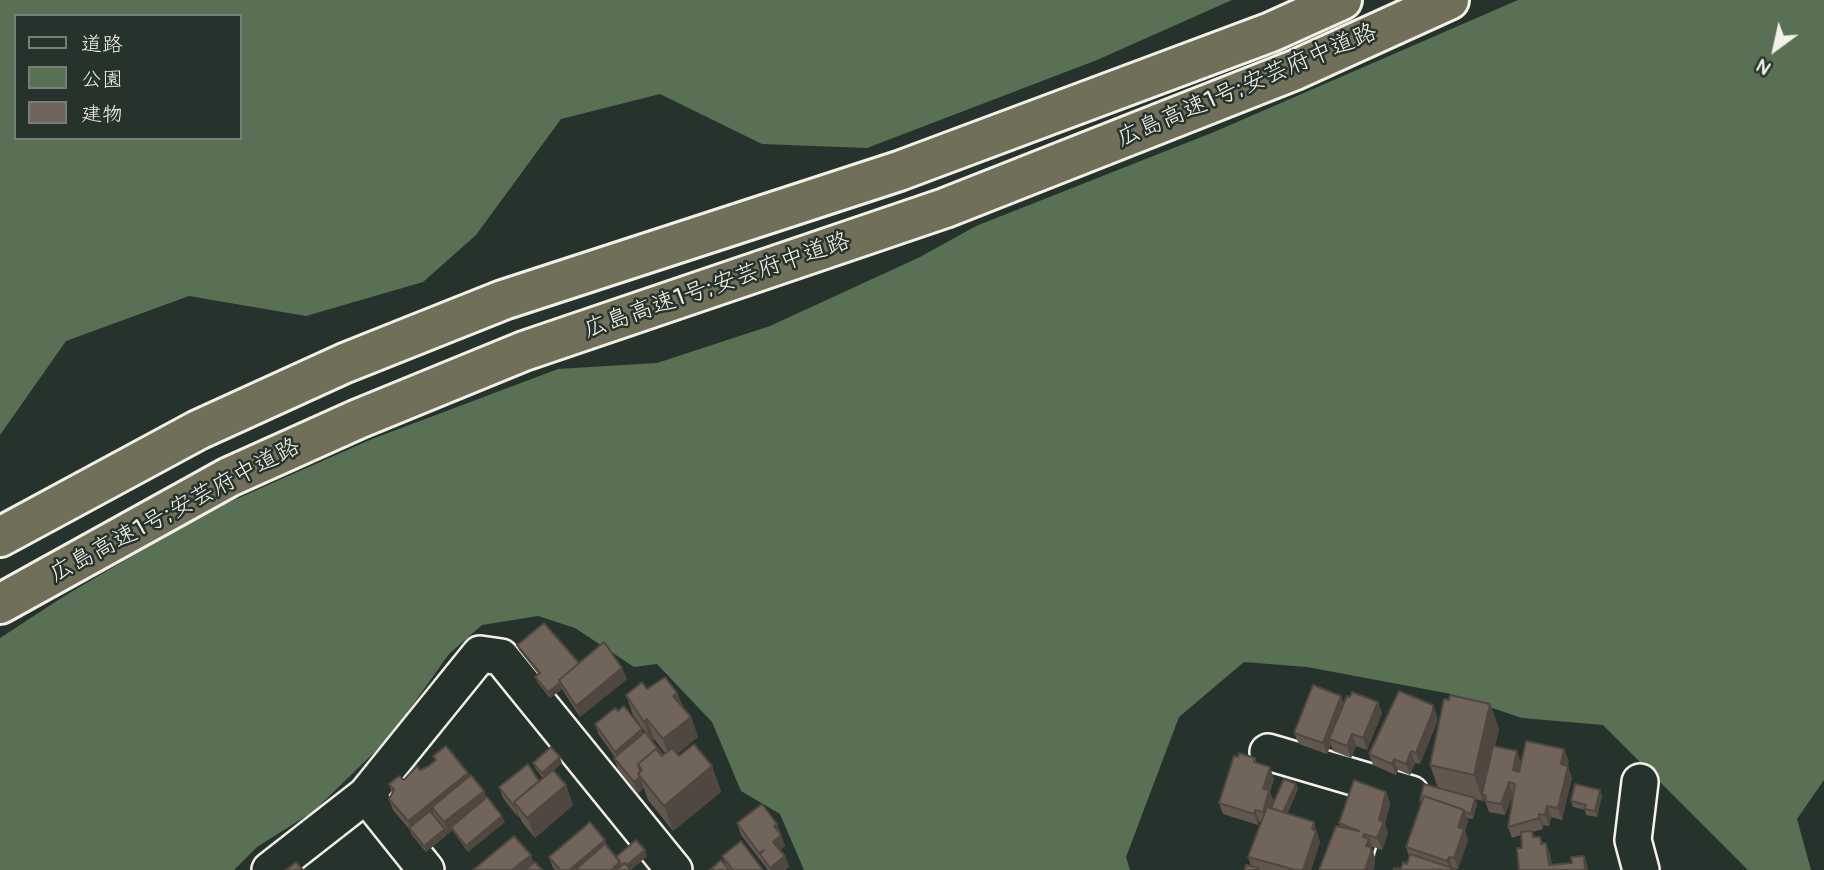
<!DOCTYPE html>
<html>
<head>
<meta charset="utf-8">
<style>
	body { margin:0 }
	#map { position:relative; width:1824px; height:870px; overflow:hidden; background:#26332d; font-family:Pangolin,"Klee One",sans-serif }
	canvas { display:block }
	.legend { position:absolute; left:14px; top:14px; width:228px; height:126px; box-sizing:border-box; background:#26332d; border:2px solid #787f78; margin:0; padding:9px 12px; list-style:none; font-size:21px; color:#f4f1e8 }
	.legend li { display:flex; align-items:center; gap:14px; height:35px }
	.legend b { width:35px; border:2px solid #787f78 }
	.north { position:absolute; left:1740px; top:14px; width:70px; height:70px; -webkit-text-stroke:5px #26332d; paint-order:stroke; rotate:213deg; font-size:19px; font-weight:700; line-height:28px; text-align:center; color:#f4f1e8 }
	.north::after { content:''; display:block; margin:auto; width:24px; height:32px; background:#f4f1e8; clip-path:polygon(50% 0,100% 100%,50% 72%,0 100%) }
</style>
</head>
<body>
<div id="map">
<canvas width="1824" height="870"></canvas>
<ul class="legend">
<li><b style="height:9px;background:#26332d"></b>道路</li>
<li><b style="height:19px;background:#597055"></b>公園</li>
<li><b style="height:19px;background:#71655b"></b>建物</li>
</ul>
<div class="north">N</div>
</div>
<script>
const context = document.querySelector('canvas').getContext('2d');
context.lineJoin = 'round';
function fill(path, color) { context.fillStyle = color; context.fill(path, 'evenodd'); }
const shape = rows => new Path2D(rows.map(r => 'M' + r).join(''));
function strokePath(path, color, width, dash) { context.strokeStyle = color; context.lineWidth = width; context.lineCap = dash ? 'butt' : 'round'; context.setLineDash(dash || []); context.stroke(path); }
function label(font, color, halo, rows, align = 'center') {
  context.font = font + ' Pangolin,"Klee One",sans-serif'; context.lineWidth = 5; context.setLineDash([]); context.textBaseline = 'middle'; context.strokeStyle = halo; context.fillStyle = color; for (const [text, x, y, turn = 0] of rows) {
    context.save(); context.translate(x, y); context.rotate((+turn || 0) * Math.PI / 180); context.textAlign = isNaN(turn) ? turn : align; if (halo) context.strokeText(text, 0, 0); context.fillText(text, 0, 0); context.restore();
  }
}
const green = shape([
	[0,0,1232,0,1097,60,867,148,762,144,660,94,561,119,476,235,423,282,306,316,189,296,66,341,0,435],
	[16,16,240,16,240,138,16,138],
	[1518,0,1824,0,1824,780,1797,819,1811,870,1748,870,1603,725,1522,718,1451,694,1307,667,1244,662,1179,717,1126,857,1130,870,804,870,780,814,741,791,712,722,657,664,634,667,575,628,538,616,482,625,449,654,389,738,314,811,257,847,234,870,0,870,0,638,66,595,207,512,372,439,558,369,657,363,770,326,920,257,976,226,1214,132]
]);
const minor = shape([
	[1268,752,1411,794,1389,870],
	[1640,782,1633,840,1641,870],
	[366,795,426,870],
	[270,870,366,795,480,654,501,657,674,870]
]);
const highway = shape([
	[0,537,198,430,345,363,503,300,899,171,1271,32,1342,0],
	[0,604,229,477,358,419,524,351,945,208,1295,70,1449,0]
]);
const wall = shape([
	[517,645,579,663,627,679,580,717,562,689,550,698,538,683,535,677,539,675,519,650],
	[647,689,677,693,683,707,691,717,698,737,677,754,679,756,712,766,721,792,673,831,648,800,644,788,638,793,618,769,614,758,615,757,599,735,595,724,646,733,633,715,626,695],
	[654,739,665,753,663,755,652,741],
	[1341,696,1344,704,1378,702,1382,713,1367,750,1356,746,1351,758,1333,751,1331,744,1327,754,1299,744,1294,733],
	[1490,704,1499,729,1495,746,1521,762,1569,761,1567,766,1572,777,1562,820,1551,817,1549,826,1543,825,1543,829,1532,832,1534,837,1540,837,1543,844,1546,843,1550,854,1552,865,1572,863,1584,856,1588,870,1519,870,1522,848,1521,835,1512,838,1508,827,1513,794,1505,815,1489,812,1484,798,1483,801,1475,799,1477,804,1473,819,1467,818,1468,821,1465,831,1468,840,1458,869,1453,868,1401,869,1407,864,1409,856,1406,847,1421,803,1420,800,1438,788,1430,765],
	[1433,705,1437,716,1437,722,1420,764,1415,763,1410,775,1398,770,1396,775,1373,765,1369,754],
	[433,756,469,777,484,791,486,798,505,822,468,852,452,830,448,834,446,831,447,835,426,852,411,834,410,830,393,810,389,799,392,793,389,784,404,780,429,766,435,761],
	[1238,757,1255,758,1257,763,1274,779,1270,792,1274,802,1296,784,1298,789,1287,814,1318,833,1317,835,1320,842,1311,870,1245,870,1251,866,1248,857,1261,822,1259,821,1258,825,1223,814,1219,803],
	[533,763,562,763,554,770,566,785,573,805,535,838,522,822,519,816,518,817,503,798,499,787,539,781,543,778,535,768],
	[1386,792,1390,803,1385,824,1388,833,1382,850,1371,846,1375,858,1375,863,1373,870,1319,870,1340,827,1339,823],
	[1602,796,1597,817,1586,815,1585,810,1573,807,1571,801],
	[737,823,777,824,785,846,780,850,785,856,789,867,785,870,768,870,741,835],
	[605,840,607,847,616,857,647,856,631,870,555,870,553,868,549,857],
	[722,856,763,870,710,870,726,866]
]);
const shadedWall = shape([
	[622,668,627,679,580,717,576,706],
	[560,683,562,689,550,698,548,692],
	[677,693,685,713,673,696],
	[1341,696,1345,707,1329,739,1331,744,1327,754,1323,743],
	[1378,702,1382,713,1367,750,1363,738],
	[1490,704,1499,729,1484,795,1482,794,1484,798,1483,801,1474,775],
	[1433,705,1437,716,1437,722,1420,764,1416,753],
	[691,717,698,737,670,759,663,739],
	[647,719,654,739,651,742,644,722],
	[642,729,646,740,619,763,615,752],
	[1352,734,1356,746,1351,758,1347,746],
	[1564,749,1569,761,1565,776,1561,764],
	[1411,751,1415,763,1410,775,1406,764],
	[1517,751,1521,762,1517,781,1513,770],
	[560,757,562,763,544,778,542,773],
	[1394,759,1398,770,1396,775,1392,764],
	[712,766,721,792,673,831,664,806],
	[1568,766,1572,777,1562,820,1558,808],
	[1270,767,1274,779,1270,792,1274,802,1267,823,1263,812,1263,789],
	[468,773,472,784,432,807,434,814,412,832,408,821],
	[640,777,644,788,638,793,634,782],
	[1509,782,1513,794,1505,815,1501,804],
	[1296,784,1298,789,1284,821,1282,815],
	[566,785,573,805,535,838,527,818],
	[1600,790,1602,796,1597,817,1595,811],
	[484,791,488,802,451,827,452,830,448,834,444,822],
	[1386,792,1390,803,1385,824,1388,833,1382,850,1377,838,1379,820],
	[1475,798,1477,804,1473,819,1471,814],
	[515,805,519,816,518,817,514,806],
	[1547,806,1551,817,1549,826,1545,815],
	[1255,810,1259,821,1258,825,1254,814],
	[1464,810,1468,821,1465,831,1468,840,1458,869,1454,858,1458,827],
	[1539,814,1543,825,1543,829,1539,818],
	[502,816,505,822,468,852,466,846],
	[1314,822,1320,842,1311,870,1303,870],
	[777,824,781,835,774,826],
	[445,829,447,835,426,852,424,846],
	[1364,834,1367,843,1369,839,1375,858,1375,863,1373,870,1365,870,1363,837],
	[781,835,785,846,777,853,773,842],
	[605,840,609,851,586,870,569,870],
	[1546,843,1550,854,1552,870,1549,865],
	[645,850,647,856,631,870,623,869],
	[531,855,535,866,530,870,512,870],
	[785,856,789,867,785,870,771,870,770,868],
	[1584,856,1588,867,1588,870,1585,870],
	[1449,857,1453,868,1451,870,1447,861],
	[620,862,623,870,611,870]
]);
const building = shape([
	[544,623,579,663,559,680,560,683,548,692,535,677,540,673,517,645,544,623],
	[604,642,622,668,576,706,559,680,604,642],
	[665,677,677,693,673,696,691,717,663,739,647,719,644,722,626,695,642,682,647,689,665,677],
	[1313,685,1341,696,1323,743,1294,733,1313,685],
	[1399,691,1433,705,1433,711,1416,753,1411,751,1406,764,1394,759,1392,764,1369,754,1399,691],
	[1352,692,1378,702,1363,738,1352,734,1347,746,1329,739,1347,696,1350,697,1352,692],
	[1450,695,1490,704,1474,775,1430,765,1444,699,1449,700,1450,695],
	[624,706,642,729,615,752,595,724,615,708,618,711,624,706],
	[645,732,663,755,662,756,656,749,638,764,640,772,638,774,640,777,634,782,614,758,645,732],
	[1526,741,1564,749,1561,764,1568,766,1558,808,1547,806,1545,815,1539,814,1539,818,1508,827,1515,784,1509,782,1501,804,1485,801,1486,796,1482,794,1493,746,1517,751,1513,770,1519,772,1526,741],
	[694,744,712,766,664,806,638,774,642,770,638,764,656,749,662,756,672,748,679,756,694,744],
	[446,746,468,773,408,821,389,799,394,790,389,784,399,776,404,780,417,766,420,770,429,766,436,760,433,756,446,746],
	[551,747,560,757,542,773,533,763,551,747],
	[1239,753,1255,758,1254,762,1270,767,1263,789,1269,790,1263,812,1255,810,1254,814,1219,803,1234,756,1238,757,1239,753],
	[528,764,539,781,514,802,515,805,514,806,499,787,528,764],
	[553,770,566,785,527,818,514,802,553,770],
	[471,775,484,791,444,822,432,807,471,775],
	[1284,779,1296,784,1283,812,1271,808,1284,779],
	[1354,780,1386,792,1379,820,1384,822,1377,838,1364,834,1363,837,1369,839,1366,846,1371,847,1371,852,1365,870,1319,870,1336,826,1359,831,1339,823,1354,780],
	[1424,784,1475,798,1471,814,1465,812,1464,810,1424,796,1422,801,1420,800,1424,784],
	[1575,784,1600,790,1595,811,1584,809,1586,805,1571,801,1575,784],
	[1424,796,1464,810,1458,827,1464,829,1454,858,1449,857,1447,861,1406,847,1424,796],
	[487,797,502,816,466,846,451,827,487,797],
	[762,804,777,824,774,826,781,835,773,842,785,856,770,868,760,854,764,850,759,853,737,823,762,804],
	[1267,807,1314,822,1312,829,1316,831,1303,870,1296,870,1248,857,1267,807],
	[430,811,445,829,424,846,409,828,430,811],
	[590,822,605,840,569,870,560,870,549,857,590,822],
	[1532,831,1533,837,1540,837,1541,844,1546,843,1549,865,1572,863,1571,857,1584,856,1585,870,1519,870,1517,848,1522,848,1521,832,1532,831],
	[514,836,531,855,512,870,473,870,514,836],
	[636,840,645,850,627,865,625,863,621,865,616,857,636,840],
	[741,841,763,870,733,870,722,856,741,841],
	[605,844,620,862,611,870,575,870,605,844],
	[1410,854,1455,869,1455,870,1394,870,1394,868,1401,869,1403,862,1407,864,1410,854],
	[721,860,729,870,710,870,721,860],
	[296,862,303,870,286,870,296,862],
	[535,862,542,870,525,870,535,862],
	[625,863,631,870,616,870,625,863],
	[1246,865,1259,868,1258,870,1245,870,1246,865]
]);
const streetNames = [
	["広島高速1号;安芸府中道路",1247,86,-23],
	["広島高速1号;安芸府中道路",717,286,-19],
	["広島高速1号;安芸府中道路",175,511,-28]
];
fill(green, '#597055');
strokePath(minor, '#f4f1e8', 40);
strokePath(highway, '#f4f1e8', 44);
strokePath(minor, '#26332d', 35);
strokePath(highway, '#706f59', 38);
fill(wall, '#61574e');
fill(shadedWall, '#4f4740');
fill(building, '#71655b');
strokePath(building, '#4f4740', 2);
label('24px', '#f4f1e8', '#26332d', streetNames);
</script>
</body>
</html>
